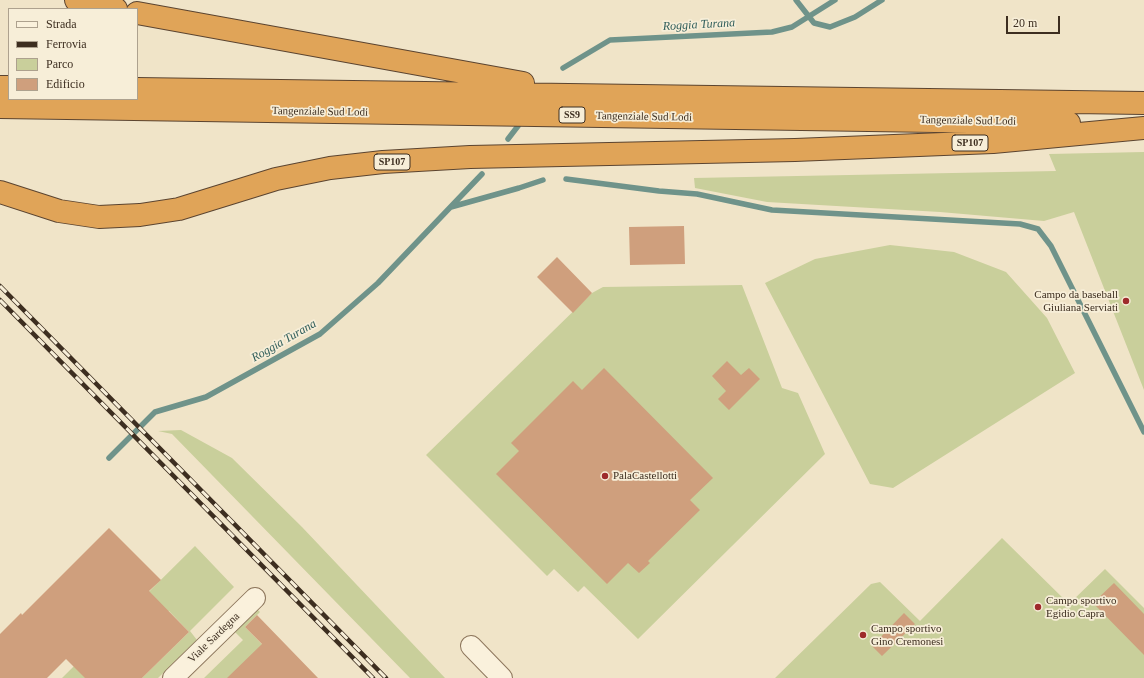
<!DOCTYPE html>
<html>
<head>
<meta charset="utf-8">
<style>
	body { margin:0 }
	#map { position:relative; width:1144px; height:678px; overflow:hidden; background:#f0e4c8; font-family:Georgia,serif }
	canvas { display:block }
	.legend { position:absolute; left:8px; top:8px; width:130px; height:92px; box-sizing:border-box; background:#f7eed8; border:1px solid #ada18e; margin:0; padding:5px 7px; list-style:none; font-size:12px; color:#3d2e20 }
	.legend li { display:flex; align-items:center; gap:8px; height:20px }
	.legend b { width:20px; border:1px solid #ada18e }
	.scale { position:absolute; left:1006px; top:16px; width:54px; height:18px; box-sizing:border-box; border:2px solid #3d2e20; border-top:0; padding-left:5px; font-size:12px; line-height:14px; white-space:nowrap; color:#3d2e20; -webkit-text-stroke:3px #f7eed8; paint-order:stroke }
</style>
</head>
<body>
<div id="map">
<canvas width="1144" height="678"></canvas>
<ul class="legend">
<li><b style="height:5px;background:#faf1dc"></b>Strada</li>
<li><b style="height:5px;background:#3d2e20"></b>Ferrovia</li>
<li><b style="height:11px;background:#c9cf9b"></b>Parco</li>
<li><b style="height:11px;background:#cf9f7d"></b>Edificio</li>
</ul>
<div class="scale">20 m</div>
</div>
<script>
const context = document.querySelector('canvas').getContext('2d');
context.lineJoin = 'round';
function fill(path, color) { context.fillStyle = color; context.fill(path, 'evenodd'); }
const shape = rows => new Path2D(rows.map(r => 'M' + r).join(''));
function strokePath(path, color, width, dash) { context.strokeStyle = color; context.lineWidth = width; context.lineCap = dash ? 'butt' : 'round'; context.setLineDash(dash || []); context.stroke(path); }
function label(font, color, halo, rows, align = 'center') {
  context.font = font + ' Georgia,serif'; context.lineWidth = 3.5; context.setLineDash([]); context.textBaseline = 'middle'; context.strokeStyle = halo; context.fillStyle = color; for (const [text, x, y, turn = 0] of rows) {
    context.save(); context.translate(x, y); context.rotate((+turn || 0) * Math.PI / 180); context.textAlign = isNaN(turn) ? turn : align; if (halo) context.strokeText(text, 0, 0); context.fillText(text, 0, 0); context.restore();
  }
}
const green = shape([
	[1144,152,1144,390,1074,212,1044,221,940,212,767,202,695,188,694,178,1056,171,1049,154],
	[890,245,954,252,1006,272,1047,318,1075,373,893,488,870,484,765,283,815,259],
	[742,285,782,388,798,393,825,454,638,639,584,586,578,592,554,569,547,576,426,455,592,293,603,287],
	[181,430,232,458,302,527,445,678,410,678,172,434,158,431],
	[1002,538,1069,604,1105,569,1144,608,1144,678,775,678,871,584,880,582,920,621],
	[195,546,234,587,190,631,197,640,158,678,142,678,189,632,169,611,100,678,62,678],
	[257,609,260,612,245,627,295,678,204,678,243,640,234,631]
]);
const stream = shape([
	[796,0,814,23,830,27,855,17,882,0],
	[563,68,610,40,772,32,792,27,835,0],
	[508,139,518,126],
	[566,179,659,191,697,194,772,210,1020,224,1038,229,1051,246,1144,432],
	[451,207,519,188,543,180],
	[109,458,155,412,206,397,320,334,378,283,482,174]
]);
const building = shape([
	[684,226,685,264,630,265,629,227],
	[557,257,592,293,573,313,537,277],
	[727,361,741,375,749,368,760,379,729,410,718,399,726,391,712,376],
	[604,368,713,478,690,500,700,510,648,561,650,563,639,573,628,563,607,584,496,474,519,451,511,443,573,381,582,390],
	[109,528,161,580,149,591,189,632,142,678,85,678,66,659,47,678,0,678,0,634,21,613,22,615],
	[1114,583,1144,614,1144,655,1093,603],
	[904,613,915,624,882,656,872,646],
	[257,615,318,678,227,678,262,644,245,627]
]);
const minor = shape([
	[471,646,502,678],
	[173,678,255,598]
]);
const highway = shape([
	[76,0,116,9],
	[137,13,523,83],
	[0,87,9,87],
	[137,89,1144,103],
	[0,107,1069,123],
	[0,192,59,211,99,217,140,215,179,209,276,179,330,168,383,162,470,157,795,150,993,142,1144,128]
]);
const rail = shape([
	[0,286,386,678],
	[0,300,373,678]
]);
const markers = [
	[1126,301,4,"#9e2a2b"],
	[605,476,4,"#9e2a2b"],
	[1038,607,4,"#9e2a2b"],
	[863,635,4,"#9e2a2b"]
];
const shields = [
	[572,115,26],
	[970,143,36],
	[392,162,36]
];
const shieldNames = [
	["SS9",572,115],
	["SP107",970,143],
	["SP107",392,162]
];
const streetNames = [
	["Tangenziale Sud Lodi",320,112,1],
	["Tangenziale Sud Lodi",644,117,1],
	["Tangenziale Sud Lodi",968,121,1],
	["Viale Sardegna",214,638,-44]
];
const poiNames = [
	["Campo da baseball",1118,295,"right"],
	["Giuliana Serviati",1118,308,"right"],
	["PalaCastellotti",613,476],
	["Campo sportivo",1046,601],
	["Egidio Capra",1046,614],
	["Campo sportivo",871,629],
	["Gino Cremonesi",871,642]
];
const waterNames = [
	["Roggia Turana",699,25,-3],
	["Roggia Turana",284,341,-30]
];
fill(green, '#c9cf9b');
strokePath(stream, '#6f938a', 5.5);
fill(building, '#cf9f7d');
strokePath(minor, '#8d765c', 22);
strokePath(highway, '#5b4430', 24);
strokePath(minor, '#faf1dc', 20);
strokePath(highway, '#e0a458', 22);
strokePath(rail, '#3d2e20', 4.5);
strokePath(rail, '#f7eed8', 3, [9]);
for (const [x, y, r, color] of markers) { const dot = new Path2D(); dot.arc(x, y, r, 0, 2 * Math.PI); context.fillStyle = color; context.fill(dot); strokePath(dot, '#f7eed8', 1.5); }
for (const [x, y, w] of shields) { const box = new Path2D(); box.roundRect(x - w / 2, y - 8, w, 16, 3); context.fillStyle = '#f7eed8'; context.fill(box); strokePath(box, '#3d2e20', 1); }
label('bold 10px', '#3d2e20', null, shieldNames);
label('11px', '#3d2e20', '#f7eed8', streetNames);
label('11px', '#3d2e20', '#f7eed8', poiNames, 'left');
label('italic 12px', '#2f5d5a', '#f7eed8', waterNames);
</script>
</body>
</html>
